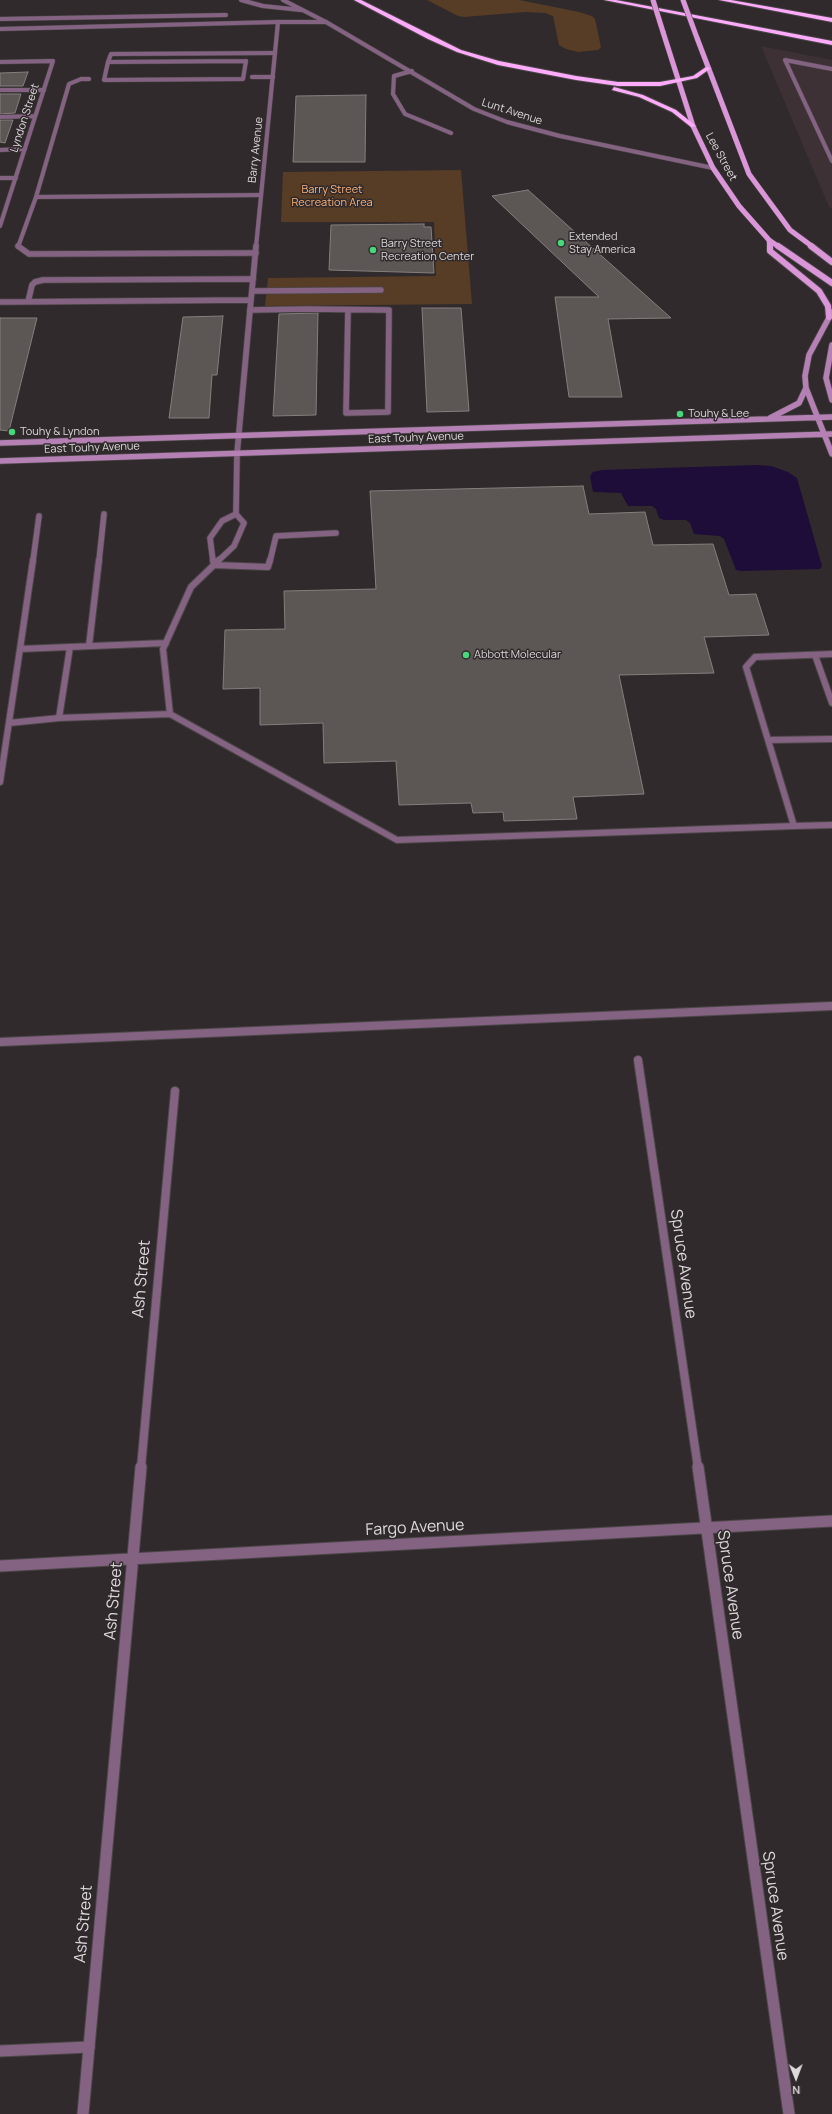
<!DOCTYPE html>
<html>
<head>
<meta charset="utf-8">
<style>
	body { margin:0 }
	#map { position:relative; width:832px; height:2114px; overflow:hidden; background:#302a2c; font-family:Manrope,sans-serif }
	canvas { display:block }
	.north { position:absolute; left:776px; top:2058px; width:40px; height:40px; -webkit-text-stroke:3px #302a2c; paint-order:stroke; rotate:179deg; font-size:11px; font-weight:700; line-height:16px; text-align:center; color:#ddd9db }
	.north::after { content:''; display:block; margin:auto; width:14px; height:18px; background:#ddd9db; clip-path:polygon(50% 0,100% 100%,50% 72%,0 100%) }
</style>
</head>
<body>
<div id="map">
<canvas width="832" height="2114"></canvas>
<div class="north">N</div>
</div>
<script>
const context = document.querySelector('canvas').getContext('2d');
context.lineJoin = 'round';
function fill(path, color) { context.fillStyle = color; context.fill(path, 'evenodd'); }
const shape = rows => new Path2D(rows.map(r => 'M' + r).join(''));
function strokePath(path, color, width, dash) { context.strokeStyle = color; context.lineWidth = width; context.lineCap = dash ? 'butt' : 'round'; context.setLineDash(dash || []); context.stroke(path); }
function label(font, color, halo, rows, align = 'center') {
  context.font = font + ' Manrope,sans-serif'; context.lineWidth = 3; context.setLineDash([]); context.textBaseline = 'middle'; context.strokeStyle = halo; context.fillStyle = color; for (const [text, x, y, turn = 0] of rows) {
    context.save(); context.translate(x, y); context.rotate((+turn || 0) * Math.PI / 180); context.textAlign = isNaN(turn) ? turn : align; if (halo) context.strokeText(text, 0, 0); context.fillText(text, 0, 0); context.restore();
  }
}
const built = shape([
	[761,46,832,60,832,209,829,207]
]);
const green = shape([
	[427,0,519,0,579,12,592,16,595,19,601,47,598,50,578,52,566,49,559,45,553,16,545,13,525,12,464,17,458,16],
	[461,170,472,304,265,306,268,278,436,276,434,222,281,222,283,172]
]);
const water = shape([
	[756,465,771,466,788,472,797,478,822,566,820,569,741,571,736,570,724,539,720,536,694,534,690,523,686,520,664,520,659,518,656,509,652,506,628,506,621,493,593,492,590,476,593,472,602,470]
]);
const building = shape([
	[28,72,23,86,0,86,0,73,28,72],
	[0,94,21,94,15,113,0,114,0,94],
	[366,95,365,162,293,162,296,96,366,95],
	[0,120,13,120,5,143,0,142,0,120],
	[528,190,671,318,608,319,622,397,569,397,555,297,599,297,492,196,528,190],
	[424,224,424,227,431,227,434,273,329,270,331,225,424,224],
	[422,308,461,308,469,411,427,412,422,308],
	[318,313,316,415,273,416,279,314,318,313],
	[223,316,217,375,212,375,209,418,169,418,183,317,223,316],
	[0,318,37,318,9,431,0,430,0,318],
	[583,486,589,514,645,512,653,545,713,544,729,595,756,594,769,635,704,637,714,673,619,675,644,794,573,797,577,819,504,821,503,812,473,813,471,803,399,805,396,761,324,763,323,723,260,725,260,688,223,689,225,630,285,629,284,591,376,589,370,491,583,486]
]);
const laneFar4 = shape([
	[241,0,263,6,301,10],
	[283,0,326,22],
	[0,19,226,15],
	[0,29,278,22],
	[246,61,243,79,104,80,108,62,246,61],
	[108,62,111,54,275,53],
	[832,69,785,60,832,161],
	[412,71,394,76,393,94,405,114,451,133],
	[252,77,273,77],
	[0,90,44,90],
	[0,150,25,149],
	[36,197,261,195],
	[18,247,36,197,69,84,81,79,89,79]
]);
const laneFar3 = shape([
	[18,246,29,254,256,253],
	[252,291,381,290],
	[0,302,251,300],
	[28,302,32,285,35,282,43,280,253,279,250,310,306,309,389,310,388,412,346,413,348,310],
	[33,561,39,516],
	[99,561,104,514],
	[213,561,210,538,222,521,236,514],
	[218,561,234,546,244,523,236,514,237,454],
	[270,561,276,536,336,533]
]);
const laneFar2 = shape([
	[33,560,20,649,166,643],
	[213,560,214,565],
	[219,560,191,587,163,649,170,714,397,840,794,826],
	[214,565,268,567,270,560],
	[89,646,99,560],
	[832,654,755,657,746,667,794,826,832,825],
	[815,655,832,703],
	[59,718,70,647],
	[9,723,59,718,170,714],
	[768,740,832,739],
	[0,782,20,649]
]);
const laneFar1 = shape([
	[0,1042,832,1006]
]);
const lane = shape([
	[0,2051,89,2047]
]);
const streetFar3 = shape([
	[0,62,53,61,0,226],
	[0,117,35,116],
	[0,178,16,178],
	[256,247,278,22,326,22,474,109,507,122,560,136,713,168]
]);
const streetFar2 = shape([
	[253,279,256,246],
	[237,454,250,310]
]);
const streetFar1 = shape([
	[638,1060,698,1468],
	[141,1468,175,1091]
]);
const street = shape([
	[698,1467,789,2114],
	[0,1566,832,1521],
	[83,2114,141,1467]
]);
const secondary = shape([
	[832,312,809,355,805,376,806,388,832,454],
	[832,345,826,378,832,400],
	[770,418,799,403,806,388],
	[0,443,832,417],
	[0,461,832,434]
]);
const primaryFar1 = shape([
	[663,32,693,126,713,168,739,206,769,240,779,247],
	[697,38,749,174,790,230,813,247],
	[769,240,770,247]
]);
const primary = shape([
	[770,246,770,251,819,291,828,306,829,317],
	[778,246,832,283],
	[811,246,832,262]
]);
const highway = shape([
	[354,0,361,0,461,50,499,61,576,76,618,82,660,82,693,76,706,67,711,68,697,78,660,86,618,86,576,80,498,65,457,52,428,39,354,0],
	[604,0,616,0,832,41,832,45,604,0],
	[719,0,731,0,832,18,832,22,719,0],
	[614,87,643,95,676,110,696,126,691,127,672,112,639,97,612,90,614,87]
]);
const primaryBridge = shape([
	[653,0,663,32],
	[683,0,697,38]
]);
const markers = [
	[561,243,4,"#48d779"],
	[373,250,4,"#48d779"],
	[680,414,4,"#48d779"],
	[12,432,4,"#48d779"],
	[466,655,4,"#48d779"]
];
const farStreetnames = [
	["Lunt Avenue",512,112,18],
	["Lyndon Street",25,118,-72],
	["Barry Avenue",256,150,-84],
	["Lee Street",721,157,61],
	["East Touhy Avenue",416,438,-2],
	["East Touhy Avenue",92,448,-2]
];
const farParknames = [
	["Barry Street",332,190],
	["Recreation Area",332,203]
];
const farPoinames = [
	["Extended",569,237],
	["Stay America",569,250],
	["Barry Street",381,244],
	["Recreation Center",381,257],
	["Touhy & Lee",688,414],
	["Touhy & Lyndon",20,432],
	["Abbott Molecular",474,655]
];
const nearStreetnames = [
	["Spruce Avenue",683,1264,82],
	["Ash Street",142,1279,-85],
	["Fargo Avenue",415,1528,-3],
	["Spruce Avenue",730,1585,82],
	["Ash Street",114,1601,-85],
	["Spruce Avenue",775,1906,82],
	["Ash Street",84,1924,-85]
];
fill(built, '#3d3135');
fill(green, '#573c26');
fill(water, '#1e0c39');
fill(building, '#5c5655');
strokePath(building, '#857e7d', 1);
strokePath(laneFar4, '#4c4648', 5);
strokePath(laneFar3, '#4c4648', 7);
strokePath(laneFar2, '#4c4648', 8);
strokePath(laneFar1, '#4c4648', 10);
strokePath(lane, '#4c4648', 13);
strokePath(streetFar3, '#4c4648', 5);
strokePath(streetFar2, '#4c4648', 7);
strokePath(streetFar1, '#4c4648', 10);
strokePath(street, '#4c4648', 13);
strokePath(secondary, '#4c4648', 7);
strokePath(primaryFar1, '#4c4648', 6);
strokePath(primary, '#4c4648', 8);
strokePath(highway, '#4c4648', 2);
strokePath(laneFar4, '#846282', 4);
strokePath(laneFar3, '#846282', 5.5);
strokePath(laneFar2, '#846282', 6);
strokePath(laneFar1, '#846282', 8);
strokePath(lane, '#846282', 11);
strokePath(streetFar3, '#846282', 4);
strokePath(streetFar2, '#846282', 5.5);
strokePath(streetFar1, '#846282', 8);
strokePath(street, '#846282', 11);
strokePath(secondary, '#b580b4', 5.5);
strokePath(primaryFar1, '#db96da', 5);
strokePath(primary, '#db96da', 6);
fill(highway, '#feabfc');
strokePath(primaryBridge, '#4c4648', 6, []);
strokePath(primaryBridge, '#db96da', 5);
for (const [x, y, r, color] of markers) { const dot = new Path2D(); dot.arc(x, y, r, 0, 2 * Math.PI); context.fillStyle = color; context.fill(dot); strokePath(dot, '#302a2c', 1.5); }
label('11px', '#ddd9db', '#302a2c', farStreetnames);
label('11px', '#fbb379', '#302a2c', farParknames);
label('11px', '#ddd9db', '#302a2c', farPoinames, 'left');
label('16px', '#ddd9db', '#302a2c', nearStreetnames);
</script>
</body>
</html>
